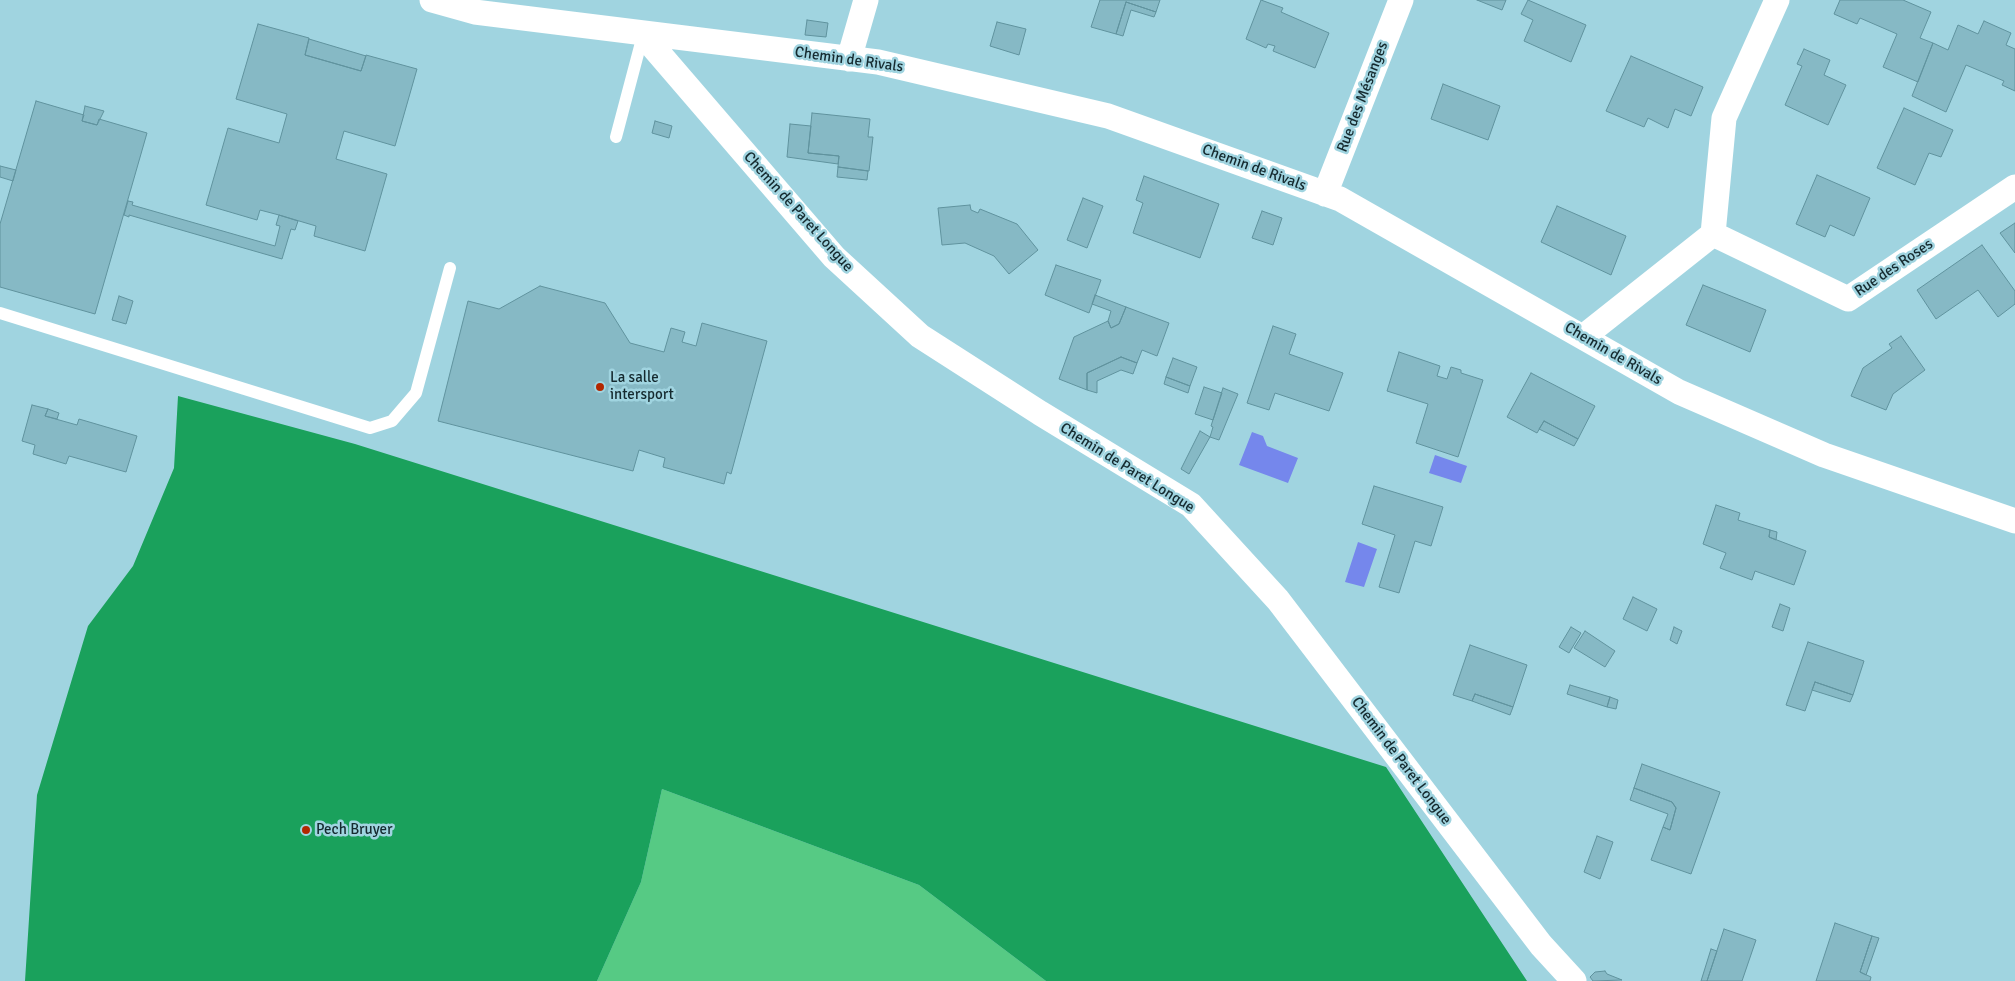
<!DOCTYPE html>
<html>
<head>
<meta charset="utf-8">
<style>
	body { margin:0 }
	canvas { display:block; background:#a0d4e0 }
</style>
</head>
<body>
<canvas width="2015" height="981"></canvas>
<script>
const context = document.querySelector('canvas').getContext('2d');
context.lineJoin = 'round';
function fill(path, color) { context.fillStyle = color; context.fill(path, 'evenodd'); }
const shape = rows => new Path2D(rows.map(r => 'M' + r).join(''));
function strokePath(path, color, width, dash) { context.strokeStyle = color; context.lineWidth = width; context.lineCap = dash ? 'butt' : 'round'; context.setLineDash(dash || []); context.stroke(path); }
function label(font, color, halo, rows, align = 'center') {
  context.font = font + ' Signika,sans-serif'; context.lineWidth = 5; context.setLineDash([]); context.textBaseline = 'middle'; context.strokeStyle = halo; context.fillStyle = color; for (const [text, x, y, turn = 0] of rows) {
    context.save(); context.translate(x, y); context.rotate((+turn || 0) * Math.PI / 180); context.textAlign = isNaN(turn) ? turn : align; if (halo) context.strokeText(text, 0, 0); context.fillText(text, 0, 0); context.restore();
  }
}
const green = shape([
	[662,789,919,885,1046,981,597,981,641,882]
]);
const forest = shape([
	[178,396,355,444,1386,767,1527,981,1046,981,919,885,662,789,641,882,597,981,25,981,37,795,88,626,133,566,174,468]
]);
const water = shape([
	[1252,432,1263,436,1267,446,1298,458,1288,483,1239,465],
	[1435,455,1467,466,1461,483,1429,473],
	[1358,542,1377,549,1364,587,1345,582]
]);
const building = shape([
	[1100,0,1160,0,1156,12,1126,2,1116,34,1091,27,1100,0],
	[1261,0,1283,8,1281,12,1329,33,1315,68,1273,51,1275,46,1268,44,1266,48,1246,39,1261,0],
	[1477,0,1506,0,1502,10,1477,0],
	[1528,0,1586,25,1571,62,1524,41,1533,20,1521,14,1528,0],
	[1840,0,1903,0,1931,12,1920,38,1933,43,1918,82,1883,67,1897,34,1860,18,1857,24,1834,14,1840,0],
	[1126,2,1156,12,1154,17,1131,10,1123,36,1116,34,1126,2],
	[807,20,828,23,826,37,805,35,807,20],
	[1984,21,2011,33,2006,45,2015,49,2015,91,2002,85,2004,81,1966,65,1946,112,1912,96,1933,43,1948,50,1958,25,1978,34,1984,21],
	[997,22,1026,29,1019,55,990,46,997,22],
	[258,24,309,38,305,55,361,71,366,55,417,69,395,146,344,131,336,159,387,174,365,251,314,236,316,226,279,215,260,210,257,220,206,205,228,128,279,143,287,114,236,99,258,24],
	[309,39,366,56,361,71,305,55,309,39],
	[1804,49,1830,60,1824,75,1846,85,1828,125,1785,105,1802,66,1797,64,1804,49],
	[1631,56,1703,87,1691,116,1675,109,1668,128,1648,118,1644,127,1606,111,1631,56],
	[1443,84,1500,106,1488,140,1431,119,1443,84],
	[36,101,84,115,82,121,97,125,99,119,147,133,95,314,0,287,0,224,36,101],
	[85,106,104,111,97,125,82,121,85,106],
	[1904,108,1953,130,1941,157,1929,153,1915,185,1877,168,1904,108],
	[812,113,870,119,868,137,873,137,869,171,838,167,839,156,808,153,812,113],
	[655,121,672,126,669,138,652,133,655,121],
	[790,124,811,126,808,153,839,156,838,164,787,157,790,124],
	[0,166,16,170,13,181,0,177,0,166],
	[838,167,868,171,867,180,837,177,838,167],
	[1817,175,1870,198,1854,236,1830,225,1825,237,1796,224,1817,175],
	[1144,176,1219,204,1200,258,1133,233,1143,203,1136,200,1144,176],
	[1083,198,1103,206,1087,248,1067,240,1083,198],
	[128,201,133,202,132,205,275,246,280,226,276,225,279,215,298,221,295,230,291,229,282,259,129,215,129,217,124,215,128,201],
	[970,205,971,210,978,213,980,209,1017,224,1038,250,1009,274,994,256,965,243,942,245,938,208,970,205],
	[1557,206,1626,236,1611,275,1541,242,1557,206],
	[1262,211,1282,218,1273,245,1252,238,1262,211],
	[2015,223,2015,253,2000,233,2015,223],
	[1982,245,2015,291,2015,304,1998,317,1978,290,1936,319,1917,290,1982,245],
	[1056,265,1101,280,1089,313,1045,295,1056,265],
	[1703,285,1766,310,1750,352,1686,325,1703,285],
	[540,286,605,303,630,343,664,352,671,328,685,332,682,342,696,346,702,323,767,341,731,474,727,472,724,484,663,467,665,458,639,450,633,471,438,421,468,301,499,309,540,286],
	[1095,295,1126,307,1119,324,1111,328,1108,321,1111,311,1092,304,1095,295],
	[119,296,133,301,126,324,112,320,119,296],
	[1126,307,1169,323,1157,356,1142,350,1137,363,1121,357,1087,373,1087,390,1059,379,1074,337,1108,321,1111,328,1119,324,1126,307],
	[1273,326,1296,334,1289,354,1343,373,1329,411,1275,393,1269,410,1247,403,1273,326],
	[1901,336,1925,370,1893,394,1886,410,1851,396,1863,368,1892,348,1889,344,1901,336],
	[1399,352,1440,366,1437,376,1447,379,1451,367,1461,370,1461,373,1483,380,1458,457,1416,443,1428,404,1387,391,1399,352],
	[1121,357,1137,363,1133,374,1121,370,1097,381,1097,393,1087,390,1087,373,1121,357],
	[1173,358,1197,367,1190,386,1166,377,1173,358],
	[1531,373,1595,406,1578,439,1544,421,1537,433,1507,417,1531,373],
	[1166,377,1190,386,1188,393,1164,384,1166,377],
	[1204,387,1222,393,1213,420,1195,414,1204,387],
	[1223,388,1238,394,1219,440,1210,437,1213,427,1211,426,1223,388],
	[32,405,48,409,45,416,77,425,79,419,137,436,126,472,69,456,66,464,33,454,35,445,22,441,32,405],
	[48,409,59,413,57,419,45,416,48,409],
	[1544,421,1578,439,1574,446,1539,429,1544,421],
	[1200,431,1210,437,1189,474,1181,469,1200,431],
	[1374,486,1443,507,1431,546,1415,541,1399,593,1379,587,1395,535,1362,524,1374,486],
	[1716,505,1740,513,1738,520,1770,530,1769,537,1806,551,1794,585,1755,571,1752,580,1720,568,1726,553,1703,544,1716,505],
	[1770,530,1777,532,1776,540,1769,537,1770,530],
	[1633,597,1657,609,1647,631,1623,619,1633,597],
	[1780,604,1790,608,1783,631,1772,627,1780,604],
	[1571,627,1581,633,1569,653,1559,647,1571,627],
	[1674,627,1682,631,1677,644,1670,640,1674,627],
	[1585,631,1615,651,1605,667,1574,648,1585,631],
	[1808,642,1864,661,1853,695,1815,682,1805,711,1786,705,1808,642],
	[1470,645,1527,665,1513,707,1475,694,1472,701,1453,695,1470,645],
	[1815,682,1853,695,1850,702,1812,690,1815,682],
	[1570,685,1610,697,1607,707,1567,694,1570,685],
	[1475,694,1513,707,1510,715,1472,701,1475,694],
	[1610,697,1618,700,1616,709,1607,707,1610,697],
	[1642,764,1720,792,1691,874,1651,860,1663,827,1670,830,1676,808,1672,802,1634,788,1642,764],
	[1634,788,1672,802,1676,808,1670,830,1663,827,1668,814,1630,800,1634,788],
	[1597,836,1613,842,1600,879,1584,872,1597,836],
	[1835,923,1872,936,1860,972,1871,977,1870,981,1816,981,1835,923],
	[1724,929,1756,940,1742,981,1707,981,1724,929],
	[1872,936,1879,938,1866,975,1860,972,1872,936],
	[1711,949,1717,951,1707,981,1701,981,1711,949],
	[1605,971,1607,974,1622,980,1593,981,1590,977,1595,972,1605,971]
]);
const service = shape([
	[616,137,643,35],
	[0,313,370,428,392,421,416,393,450,268]
]);
const minor = shape([
	[432,0,475,12,878,62,1108,116,1340,199,1679,392,1824,455,2015,521],
	[643,35,834,257,920,336,1040,413,1191,505,1278,600,1541,945,1574,981],
	[849,59,866,0],
	[1325,194,1401,0],
	[1713,234,1848,299,2015,187],
	[1583,337,1713,234,1724,118,1777,0]
]);
const markers = [
	[600,387,5,"#b22700"],
	[306,830,5,"#b22700"]
];
const streetNames = [
	["Chemin de Rivals",849,60,8],
	["Rue des Mésanges",1363,97,-69],
	["Chemin de Rivals",1254,168,20],
	["Chemin de Paret Longue",798,212,48],
	["Rue des Roses",1894,268,-34],
	["Chemin de Rivals",1613,354,30],
	["Chemin de Paret Longue",1127,468,32],
	["Chemin de Paret Longue",1401,761,53]
];
const poiNames = [
	["La salle",610,378],
	["intersport",610,395],
	["Pech Bruyer",316,830]
];
fill(green, '#56ca84');
fill(forest, '#1aa15c');
fill(water, '#7587ec');
fill(building, '#86b9c5');
strokePath(building, '#60939e', 1);
strokePath(service, '#fff', 12);
strokePath(minor, '#fff', 25);
for (const [x, y, r, color] of markers) { const dot = new Path2D(); dot.arc(x, y, r, 0, 2 * Math.PI); context.fillStyle = color; context.fill(dot); strokePath(dot, '#a0d4e0', 2); }
label('15px', '#152a2f', '#a0d4e0', streetNames);
label('15px', '#152a2f', '#a0d4e0', poiNames, 'left');
</script>
</body>
</html>
